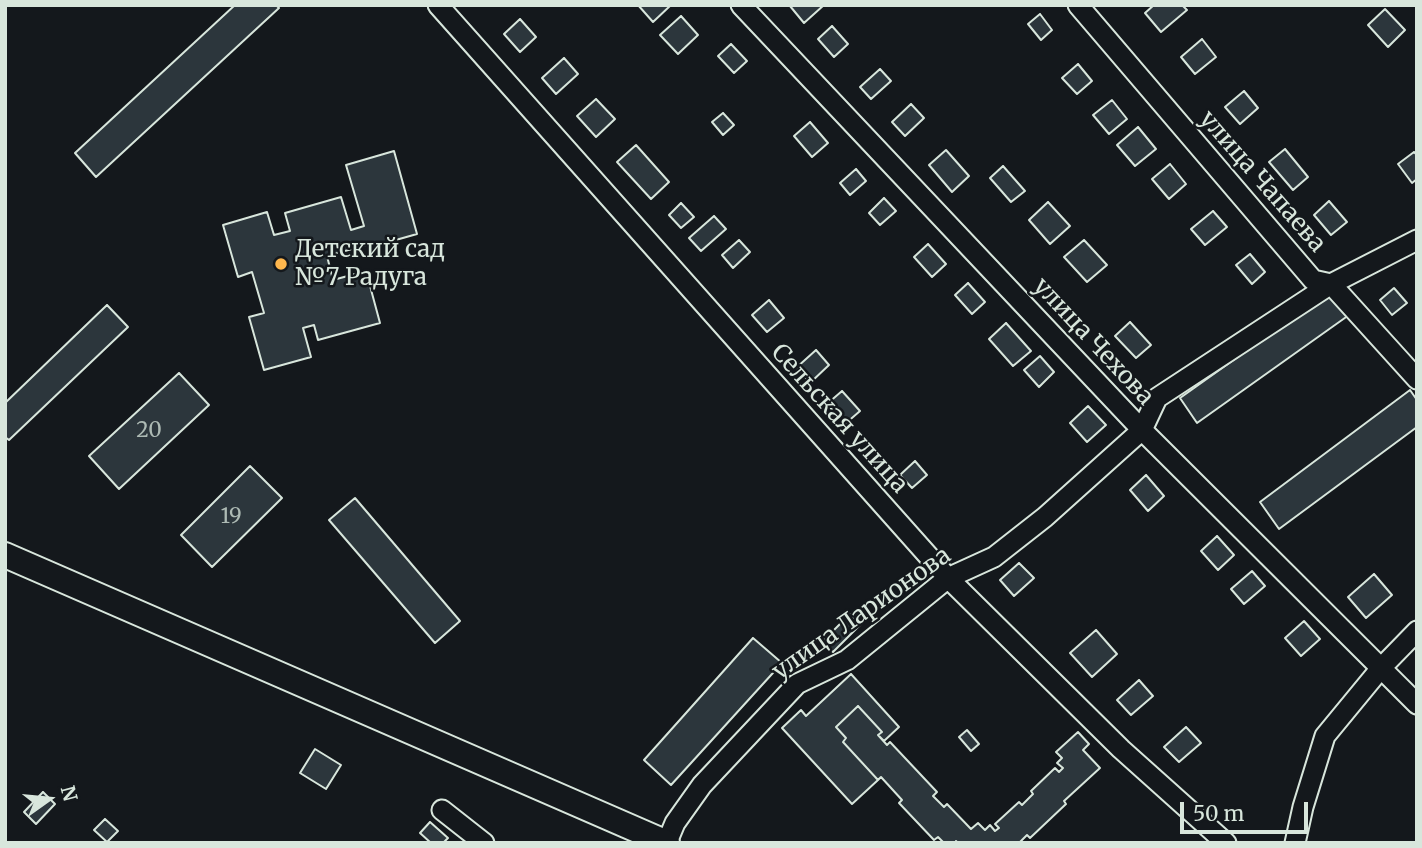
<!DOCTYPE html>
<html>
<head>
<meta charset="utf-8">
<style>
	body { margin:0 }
	#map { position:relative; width:1422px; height:848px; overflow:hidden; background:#14181c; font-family:Merriweather,serif }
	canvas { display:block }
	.frame { position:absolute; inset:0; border:7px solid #d8e6dc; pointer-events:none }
	.north { position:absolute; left:14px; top:764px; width:70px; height:70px; -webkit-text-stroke:5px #14181c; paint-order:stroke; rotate:75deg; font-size:19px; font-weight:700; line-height:28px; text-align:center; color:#d8e6dc }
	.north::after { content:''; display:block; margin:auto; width:24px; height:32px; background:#d8e6dc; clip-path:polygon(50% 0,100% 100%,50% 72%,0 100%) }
	.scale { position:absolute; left:1180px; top:802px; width:128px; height:32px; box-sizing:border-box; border:4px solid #d8e6dc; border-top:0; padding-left:9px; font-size:21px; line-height:24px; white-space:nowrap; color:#d8e6dc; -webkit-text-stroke:5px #14181c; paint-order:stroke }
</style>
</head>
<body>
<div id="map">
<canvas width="1422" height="848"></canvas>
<div class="frame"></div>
<div class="north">N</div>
<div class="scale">50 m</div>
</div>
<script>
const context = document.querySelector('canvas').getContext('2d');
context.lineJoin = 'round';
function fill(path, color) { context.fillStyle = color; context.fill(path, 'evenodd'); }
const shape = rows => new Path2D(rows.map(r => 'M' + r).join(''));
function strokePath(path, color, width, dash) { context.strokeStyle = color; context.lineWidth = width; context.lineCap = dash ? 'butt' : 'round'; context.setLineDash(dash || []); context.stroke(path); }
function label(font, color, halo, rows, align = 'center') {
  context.font = font + ' Merriweather,serif'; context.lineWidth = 5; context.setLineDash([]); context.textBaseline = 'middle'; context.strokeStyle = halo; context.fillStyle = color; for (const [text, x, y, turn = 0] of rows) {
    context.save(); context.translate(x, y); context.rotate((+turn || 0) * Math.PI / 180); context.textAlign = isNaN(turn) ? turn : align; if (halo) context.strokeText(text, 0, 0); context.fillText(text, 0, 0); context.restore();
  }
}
const building = shape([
	[235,5,276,5,279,8,96,177,75,153,235,5],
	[638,5,671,5,653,22,638,5],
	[791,5,824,5,804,23,790,6,791,5],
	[1154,5,1182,5,1187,10,1161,32,1145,13,1154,5],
	[1385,9,1405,30,1388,47,1368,25,1385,9],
	[1040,14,1052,30,1041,40,1028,24,1040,14],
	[681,16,698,35,678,54,660,35,681,16],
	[520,19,536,37,520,52,504,34,520,19],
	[832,26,848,44,834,57,818,39,832,26],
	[1202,39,1216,57,1195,74,1181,57,1202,39],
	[731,44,747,61,734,73,718,56,731,44],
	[564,58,578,74,556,94,542,78,564,58],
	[1078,64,1092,81,1077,94,1062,78,1078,64],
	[880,69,891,81,871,99,860,87,880,69],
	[1244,91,1258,108,1240,124,1225,107,1244,91],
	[596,99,615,119,596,137,577,116,596,99],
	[1112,100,1127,119,1109,134,1093,115,1112,100],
	[911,104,924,118,905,136,892,122,911,104],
	[723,113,734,125,723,135,712,122,723,113],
	[810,122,828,143,812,157,794,136,810,122],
	[1138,127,1156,149,1135,166,1117,145,1138,127],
	[636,145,669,182,651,199,617,162,636,145],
	[1285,149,1308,177,1293,190,1269,162,1285,149],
	[946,150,969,176,952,192,929,165,946,150],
	[394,151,417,234,371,247,370,244,327,256,333,280,366,271,380,323,318,340,314,325,303,328,311,357,264,370,249,317,264,313,252,272,238,277,223,225,267,212,274,235,290,231,285,213,341,197,351,230,364,226,346,165,394,151],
	[1414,152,1417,155,1417,179,1412,183,1398,164,1414,152],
	[1170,164,1186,184,1169,199,1152,179,1170,164],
	[1003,166,1025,191,1011,202,990,178,1003,166],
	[856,169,866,181,850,195,840,183,856,169],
	[884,198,896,211,880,225,869,213,884,198],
	[1329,201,1347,222,1331,235,1314,215,1329,201],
	[1048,202,1070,226,1050,244,1029,220,1048,202],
	[681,203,694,217,681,228,669,215,681,203],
	[1213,211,1227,227,1205,245,1191,229,1213,211],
	[714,216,726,229,701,251,689,238,714,216],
	[739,240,750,252,733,268,722,255,739,240],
	[1084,240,1107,265,1087,282,1064,257,1084,240],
	[928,244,946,264,932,277,914,257,928,244],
	[1250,254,1265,272,1252,284,1236,265,1250,254],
	[968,283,985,302,972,314,955,295,968,283],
	[1394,288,1407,303,1392,315,1380,300,1394,288],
	[1332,290,1349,315,1197,423,1180,398,1332,290],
	[769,300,784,318,767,332,752,315,769,300],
	[107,305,128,327,9,440,5,437,5,403,107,305],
	[1130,322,1151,345,1136,358,1115,336,1130,322],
	[1006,323,1031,351,1013,366,989,339,1006,323],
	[816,350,829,365,810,383,796,368,816,350],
	[1040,356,1054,372,1039,387,1024,370,1040,356],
	[179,373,209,405,119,489,89,456,179,373],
	[1410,390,1417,400,1417,427,1279,529,1260,502,1410,390],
	[842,391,860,411,845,424,827,404,842,391],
	[1088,406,1106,425,1087,442,1070,423,1088,406],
	[915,461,927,475,912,488,900,475,915,461],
	[250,466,282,498,212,567,181,535,250,466],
	[1146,475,1164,496,1148,511,1130,490,1146,475],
	[355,498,460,621,435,643,329,520,355,498],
	[1217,536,1234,555,1218,570,1201,551,1217,536],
	[1019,563,1034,578,1014,596,1000,580,1019,563],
	[1252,571,1265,586,1244,604,1231,589,1252,571],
	[1374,574,1392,595,1366,618,1348,597,1374,574],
	[850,614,861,624,833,652,822,642,850,614],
	[1304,621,1320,639,1301,656,1285,638,1304,621],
	[1096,630,1117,654,1092,677,1070,653,1096,630],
	[753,638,782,663,671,785,644,760,753,638],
	[851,674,899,727,884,741,878,735,882,732,858,706,836,727,846,738,843,742,878,780,852,804,782,728,801,710,806,716,851,674],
	[1139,680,1153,696,1131,715,1117,700,1139,680],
	[858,706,882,732,878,735,887,745,890,742,937,792,933,796,944,807,947,804,971,829,978,823,985,830,990,825,995,831,999,828,995,824,1019,802,1022,805,1033,794,1031,791,1055,768,1059,772,1063,768,1057,763,1062,758,1056,752,1078,732,1089,744,1083,750,1100,768,1064,801,1066,804,1030,838,1027,835,1019,843,958,843,956,841,955,843,944,843,938,837,934,840,899,803,902,800,881,777,878,780,843,742,846,738,836,727,858,706],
	[1186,727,1201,743,1179,762,1164,747,1186,727],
	[967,730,979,744,971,751,959,737,967,730],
	[315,749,341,765,326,789,300,773,315,749],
	[43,792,55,804,36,824,24,812,43,792],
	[105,819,118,831,107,842,94,830,105,819],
	[430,822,448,838,443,843,431,843,420,833,430,822]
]);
const minor = shape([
	[438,5,948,578,1121,749,1226,843],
	[741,5,1142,430,1417,704],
	[1078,5,1313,280,1331,284,1417,379],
	[442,810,484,843],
	[667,842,675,823,702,785,797,684,847,660,948,578,994,557,1045,517,1142,430,1157,398,1331,284,1417,240],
	[1295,843,1303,807,1325,736,1381,668,1417,631]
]);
const major = shape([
	[5,555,667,843]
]);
const markers = [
	[281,264,7,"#ffb74d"]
];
const numberNames = [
	["20",149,431],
	["19",231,517]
];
const streetNames = [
	["улица Чапаева",1262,182,49],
	["улица Чехова",1093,342,47],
	["Сельская улица",839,419,48],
	["улица Ларионова",862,614,-35]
];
const poiNames = [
	["Детский сад",295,250],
	["№7 Радуга",295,278]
];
fill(building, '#2c363c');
strokePath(building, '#d8e6dc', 2);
strokePath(minor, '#d8e6dc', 23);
strokePath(major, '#d8e6dc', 28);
strokePath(minor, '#14181c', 19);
strokePath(major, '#14181c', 24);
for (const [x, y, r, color] of markers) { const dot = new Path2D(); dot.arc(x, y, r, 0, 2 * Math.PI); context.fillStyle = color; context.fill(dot); strokePath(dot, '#14181c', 2.5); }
label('21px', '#adbab4', null, numberNames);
label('24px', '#d8e6dc', '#14181c', streetNames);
label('24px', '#d8e6dc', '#14181c', poiNames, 'left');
</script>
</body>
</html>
